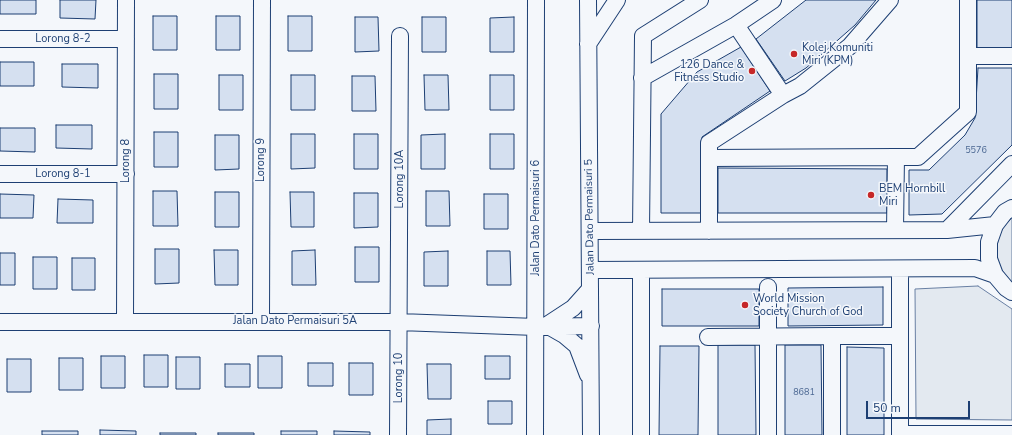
<!DOCTYPE html>
<html>
<head>
<meta charset="utf-8">
<style>
	body { margin:0 }
	#map { position:relative; width:1012px; height:435px; overflow:hidden; background:#f4f7fb; font-family:"Nunito Sans",sans-serif }
	canvas { display:block }
	.scale { position:absolute; left:866px; top:401px; width:104px; height:18px; box-sizing:border-box; border:2px solid #1d3f73; border-top:0; padding-left:5px; font-size:12px; line-height:14px; white-space:nowrap; color:#1d3f73; -webkit-text-stroke:3px #f4f7fb; paint-order:stroke }
</style>
</head>
<body>
<div id="map">
<canvas width="1012" height="435"></canvas>
<div class="scale">50 m</div>
</div>
<script>
const context = document.querySelector('canvas').getContext('2d');
context.lineJoin = 'round';
function fill(path, color) { context.fillStyle = color; context.fill(path, 'evenodd'); }
const shape = rows => new Path2D(rows.map(r => 'M' + r).join(''));
function strokePath(path, color, width, dash) { context.strokeStyle = color; context.lineWidth = width; context.lineCap = dash ? 'butt' : 'round'; context.setLineDash(dash || []); context.stroke(path); }
function label(font, color, halo, rows, align = 'center') {
  context.font = font + ' "Nunito Sans",sans-serif'; context.lineWidth = 3; context.setLineDash([]); context.textBaseline = 'middle'; context.strokeStyle = halo; context.fillStyle = color; for (const [text, x, y, turn = 0] of rows) {
    context.save(); context.translate(x, y); context.rotate((+turn || 0) * Math.PI / 180); context.textAlign = isNaN(turn) ? turn : align; if (halo) context.strokeText(text, 0, 0); context.fillText(text, 0, 0); context.restore();
  }
}
const green = shape([
	[1012,218,1012,283,1001,269,996,255,998,240,1003,227,1012,218],
	[978,286,1012,309,1012,420,916,419,915,289,978,286]
]);
const building = shape([
	[0,0,36,0,36,14,0,14,0,0],
	[60,0,96,0,95,19,60,18,60,0],
	[806,0,876,0,855,25,806,68,785,81,756,39,806,0],
	[977,0,1012,0,1012,50,977,50,977,0],
	[153,16,177,16,177,50,153,50,153,16],
	[216,16,240,16,240,50,216,50,216,16],
	[288,16,312,16,312,51,288,51,288,16],
	[355,17,378,17,379,51,355,52,355,17],
	[422,17,446,17,446,52,422,52,422,17],
	[514,17,514,52,490,52,490,18,514,17],
	[741,47,770,91,702,137,703,213,661,213,661,114,697,72,741,47],
	[0,62,34,62,34,86,0,86,0,62],
	[62,64,98,64,98,88,62,87,62,64],
	[978,68,1012,68,1012,145,942,214,909,215,909,170,929,170,965,135,975,118,978,68],
	[154,74,178,74,178,109,154,109,154,74],
	[219,75,243,75,243,110,219,110,219,75],
	[291,75,315,75,315,110,291,110,291,75],
	[424,75,448,75,449,110,425,110,424,75],
	[490,75,514,75,514,110,490,110,490,75],
	[352,76,375,76,376,111,352,111,352,76],
	[56,125,92,125,92,149,56,148,56,125],
	[0,128,35,128,35,152,0,151,0,128],
	[154,132,178,132,178,167,154,167,154,132],
	[291,134,315,134,315,168,291,169,291,134],
	[354,134,378,134,378,169,354,169,354,134],
	[445,134,445,169,421,169,421,135,445,134],
	[490,134,514,134,514,169,490,169,490,134],
	[215,135,239,135,239,169,215,170,215,135],
	[718,168,887,169,887,213,718,213,718,168],
	[153,191,177,191,178,226,153,226,153,191],
	[426,191,449,191,450,226,426,226,426,191],
	[215,192,239,192,239,227,215,227,215,192],
	[290,192,314,192,314,227,291,227,290,192],
	[354,193,378,193,378,227,354,228,354,193],
	[0,194,34,195,33,218,0,218,0,194],
	[484,194,508,194,508,229,484,229,484,194],
	[58,199,93,200,93,223,57,223,58,199],
	[355,247,379,247,379,282,355,282,355,247],
	[155,249,179,249,179,283,155,284,155,249],
	[214,250,238,250,238,285,215,285,214,250],
	[315,250,316,285,292,285,292,251,315,250],
	[448,251,448,286,424,286,424,252,448,251],
	[487,251,510,251,511,285,487,285,487,251],
	[0,253,15,253,15,285,0,285,0,253],
	[33,257,57,257,57,289,33,289,33,257],
	[72,258,95,258,95,290,72,290,72,258],
	[883,287,883,325,788,326,788,288,883,287],
	[662,289,759,289,759,326,662,326,662,289],
	[718,345,755,345,756,435,718,435,718,345],
	[785,345,821,345,822,435,785,435,785,345],
	[660,346,699,346,698,435,659,435,660,346],
	[847,347,884,348,884,435,847,435,847,347],
	[144,355,168,355,168,387,144,387,144,355],
	[101,356,125,356,125,388,101,388,101,356],
	[258,356,282,356,282,388,258,388,258,356],
	[485,356,510,356,510,379,485,379,485,356],
	[176,357,200,357,200,389,176,389,176,357],
	[59,358,83,358,83,390,59,390,59,358],
	[7,359,31,359,31,392,7,392,7,359],
	[308,363,333,363,333,386,308,386,308,363],
	[349,363,373,363,373,395,349,395,349,363],
	[225,364,250,364,250,387,225,387,225,364],
	[427,364,451,364,451,399,428,399,427,364],
	[488,401,512,401,512,424,488,424,488,401],
	[451,419,451,435,427,435,427,420,451,419],
	[100,430,136,431,136,435,100,435,100,430],
	[42,431,78,431,78,435,42,435,42,431],
	[281,431,317,431,317,435,281,435,281,431],
	[334,431,370,432,370,435,334,435,334,431],
	[160,433,196,433,196,435,160,435,160,433],
	[218,433,254,433,254,435,218,435,218,433]
]);
const minor = shape([
	[588,0,591,435],
	[736,25,783,95],
	[0,39,126,39],
	[588,44,617,0],
	[968,56,1012,56],
	[642,78,736,25,773,0],
	[709,158,896,157],
	[0,174,126,174],
	[1012,208,1005,212,995,225,989,242,989,259,995,275,1006,288,1012,292],
	[895,230,896,157,918,157,968,112,968,0],
	[947,230,1012,164],
	[590,231,947,230,995,225],
	[641,231,643,36,700,0],
	[709,231,709,143,783,95,800,86,850,46,890,0],
	[590,270,975,268,995,275],
	[768,287,768,435],
	[261,321,262,0],
	[0,322,399,322,536,327,591,326],
	[125,322,126,0],
	[544,327,573,308,590,289],
	[550,327,564,335,577,346,588,375],
	[708,337,832,336],
	[900,434,1012,434],
	[398,435,400,36],
	[535,435,536,0],
	[641,435,641,270],
	[832,435,832,336,900,336],
	[900,435,900,270]
]);
const markers = [
	[794,54,4,"#c62828"],
	[752,71,4,"#c62828"],
	[871,195,4,"#c62828"],
	[745,305,4,"#c62828"]
];
const numberNames = [
	["5576",976,151],
	["8681",804,393]
];
const streetNames = [
	["Lorong 8-2",63,39],
	["Lorong 9",261,160,-90],
	["Lorong 8",126,161,-90],
	["Lorong 8-1",63,174],
	["Lorong 10A",400,179,-90],
	["Jalan Dato Permaisuri 5",590,217,-91],
	["Jalan Dato Permaisuri 6",536,218,-90],
	["Jalan Dato Permaisuri 5A",295,321],
	["Lorong 10",399,378,-90]
];
const poiNames = [
	["Kolej Komuniti",802,48],
	["Miri (KPM)",802,61],
	["126 Dance &",744,65,"right"],
	["Fitness Studio",744,78,"right"],
	["BEM Hornbill",879,189],
	["Miri",879,202],
	["World Mission",753,299],
	["Society Church of God",753,312]
];
fill(green, '#e3e9f0');
strokePath(green, '#687fa3', 1);
fill(building, '#d5e0f0');
strokePath(building, '#1d3f73', 1);
strokePath(minor, '#1d3f73', 18);
strokePath(minor, '#f4f7fb', 16);
for (const [x, y, r, color] of markers) { const dot = new Path2D(); dot.arc(x, y, r, 0, 2 * Math.PI); context.fillStyle = color; context.fill(dot); strokePath(dot, '#f4f7fb', 1.5); }
label('9px', '#4b6792', null, numberNames);
label('11px', '#1d3f73', '#f4f7fb', streetNames);
label('11px', '#1d3f73', '#f4f7fb', poiNames, 'left');
</script>
</body>
</html>
